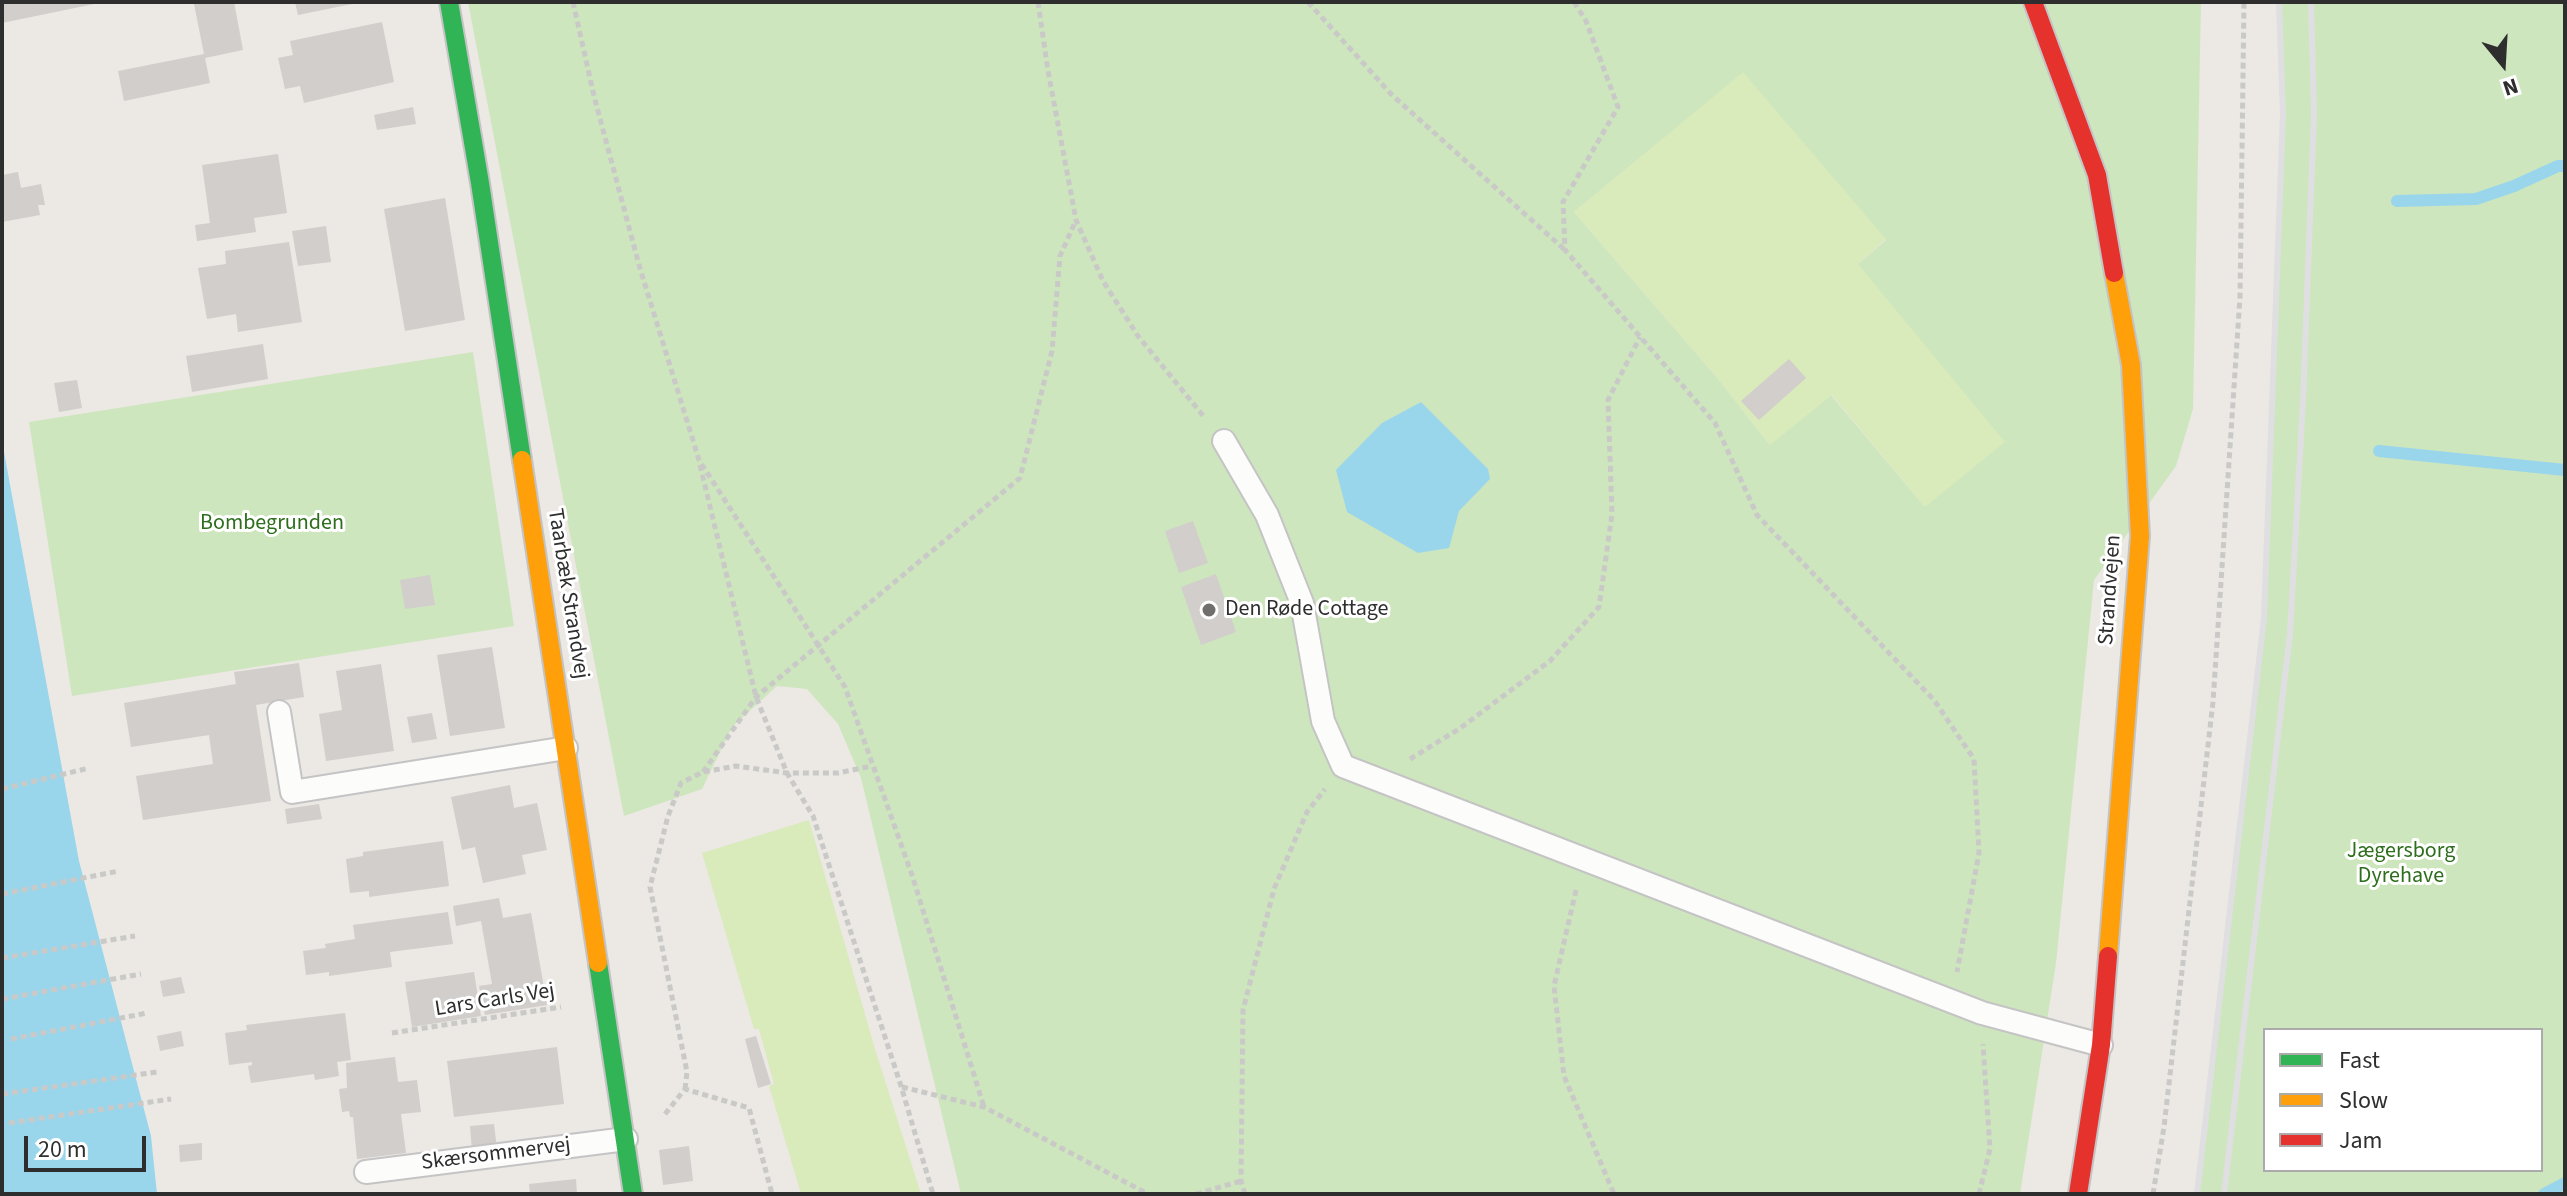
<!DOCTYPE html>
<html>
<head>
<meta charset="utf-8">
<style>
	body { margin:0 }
	#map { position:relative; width:2567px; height:1196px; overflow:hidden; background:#ece8e4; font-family:"Source Sans 3",sans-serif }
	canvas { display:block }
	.frame { position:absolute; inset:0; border:4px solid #2e2e2e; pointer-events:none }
	.legend { position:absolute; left:2263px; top:1028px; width:280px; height:144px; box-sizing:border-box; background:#fff; border:2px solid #ababab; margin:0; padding:10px 14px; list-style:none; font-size:24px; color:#2e2e2e }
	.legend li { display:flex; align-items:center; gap:16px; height:40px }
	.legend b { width:40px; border:2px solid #ababab }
	.north { position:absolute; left:2463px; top:24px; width:80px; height:80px; -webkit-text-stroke:6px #fff; paint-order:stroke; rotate:162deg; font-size:22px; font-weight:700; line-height:32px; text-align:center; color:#2e2e2e }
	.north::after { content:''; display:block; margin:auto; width:28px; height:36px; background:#2e2e2e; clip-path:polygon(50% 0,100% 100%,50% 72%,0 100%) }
	.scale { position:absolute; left:24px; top:1136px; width:122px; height:36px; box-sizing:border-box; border:4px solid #2e2e2e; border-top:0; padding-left:10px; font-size:24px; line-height:28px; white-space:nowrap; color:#2e2e2e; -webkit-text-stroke:6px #fff; paint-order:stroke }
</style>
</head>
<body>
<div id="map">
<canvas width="2567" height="1196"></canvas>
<div class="frame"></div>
<ul class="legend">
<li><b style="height:10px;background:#30b455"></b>Fast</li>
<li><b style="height:10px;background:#ff9f0a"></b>Slow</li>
<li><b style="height:10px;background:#e5322d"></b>Jam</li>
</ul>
<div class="north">N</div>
<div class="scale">20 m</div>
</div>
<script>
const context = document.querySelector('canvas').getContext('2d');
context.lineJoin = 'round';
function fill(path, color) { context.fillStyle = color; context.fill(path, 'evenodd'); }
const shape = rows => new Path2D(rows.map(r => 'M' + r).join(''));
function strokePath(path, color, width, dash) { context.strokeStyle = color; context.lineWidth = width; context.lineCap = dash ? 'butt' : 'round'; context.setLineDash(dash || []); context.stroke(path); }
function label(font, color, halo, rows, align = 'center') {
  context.font = font + ' "Source Sans 3",sans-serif'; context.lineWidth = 6; context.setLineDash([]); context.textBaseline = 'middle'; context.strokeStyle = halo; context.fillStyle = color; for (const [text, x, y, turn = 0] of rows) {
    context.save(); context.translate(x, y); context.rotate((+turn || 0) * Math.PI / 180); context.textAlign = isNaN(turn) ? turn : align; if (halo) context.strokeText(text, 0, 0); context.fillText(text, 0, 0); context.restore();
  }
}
const green = shape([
	[468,2,2201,2,2193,409,2176,466,2094,580,2056,963,2020,1194,961,1194,861,778,838,724,807,689,777,686,732,727,702,789,624,816],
	[1663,139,1886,240,1858,264,1925,507,1831,395,1769,444,1720,381,1574,212],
	[2279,2,2565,2,2565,1194,2197,1194,2264,618,2283,114],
	[2541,1030,2541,1170,2265,1170,2265,1030],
	[473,352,514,626,72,696,29,422]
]);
const pitch = shape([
	[1743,72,1886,239,1858,264,2005,442,1925,507,1832,395,1770,445,1720,381,1574,212],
	[809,820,875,1049,921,1194,801,1194,769,1086,774,1084,759,1029,754,1029,702,853]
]);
const water = shape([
	[1421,402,1488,469,1490,479,1459,511,1449,548,1418,553,1347,512,1336,470,1382,423],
	[2,441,79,861,151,1136,157,1194,2,1194]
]);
const stream = shape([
	[2397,201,2476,199,2514,186,2558,166,2565,166],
	[2379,451,2565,470],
	[2544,1194,2565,1183]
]);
const building = shape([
	[2,2,99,2,99,3,2,23],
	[204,2,234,2,243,50,205,58,210,83,124,101,118,71,204,54,194,4],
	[295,2,357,2,357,3,298,15],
	[382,22,394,82,304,103,300,86,285,89,278,58,293,55,290,41],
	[413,107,416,124,377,130,374,115],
	[278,154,287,213,254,218,256,232,197,241,195,225,210,223,202,165],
	[18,172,21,188,41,184,45,205,38,205,40,215,2,222,2,175],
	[445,198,465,320,405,331,384,209],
	[326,226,331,262,298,266,292,231],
	[289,242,302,322,238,332,236,314,207,319,198,268,226,264,225,251],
	[263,344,268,379,192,392,186,356],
	[1789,359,1806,378,1759,420,1741,401],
	[77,380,82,408,59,412,54,383],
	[1193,521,1208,563,1179,573,1165,531],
	[1216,574,1236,632,1201,645,1181,587],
	[430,575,435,605,405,609,400,580],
	[492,647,505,728,450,736,437,655],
	[299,663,304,697,256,705,271,801,143,820,136,776,213,764,209,735,131,747,124,703,236,684,234,672],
	[381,664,394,751,326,761,319,714,342,710,336,671],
	[432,713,437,739,412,743,407,717],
	[510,785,514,808,537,803,547,850,522,855,526,874,483,883,475,847,462,850,451,797],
	[319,804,322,819,287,824,285,809],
	[443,841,449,886,369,897,369,891,350,893,346,859,363,856,363,852],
	[499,898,503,918,531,913,547,1005,485,1015,479,986,492,984,481,921,456,926,453,906],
	[448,912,453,944,390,952,392,967,329,976,329,972,306,975,303,951,326,948,325,944,355,939,353,925],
	[474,972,481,1016,412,1027,405,982],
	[181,977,185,993,163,997,160,981],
	[345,1013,351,1060,337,1062,339,1076,315,1080,314,1074,251,1083,248,1066,252,1065,252,1062,229,1065,225,1033,247,1030,246,1025],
	[181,1031,184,1046,160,1051,157,1036],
	[756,1036,771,1084,758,1088,745,1039],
	[557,1047,564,1104,454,1117,447,1061],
	[395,1057,398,1082,417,1080,421,1112,401,1114,406,1153,357,1159,353,1117,350,1117,349,1111,342,1112,339,1089,347,1088,346,1063],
	[494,1124,497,1149,472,1151,470,1126],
	[202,1143,202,1160,180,1162,179,1145],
	[689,1146,693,1181,663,1185,659,1150],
	[576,1179,577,1194,530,1194,529,1184]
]);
const path = shape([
	[573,2,594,96,639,265,699,460,845,687,912,875,984,1107],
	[1038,2,1048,71,1076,220,1103,281,1138,336,1205,418],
	[1308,2,1392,95,1565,250],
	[1574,2,1586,21,1618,107,1563,202,1565,250,1715,423,1757,515,1934,700,1974,759,1979,853,1957,972],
	[700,465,756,697,787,773,813,816,901,1086,933,1194],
	[1410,759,1459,729,1550,661,1599,607,1612,514,1608,400,1640,337],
	[703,772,756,697,1020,478,1052,351,1060,256,1076,220],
	[2,789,89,768],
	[1576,890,1554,986,1564,1076,1614,1194],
	[2,894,119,871],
	[2,958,135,936],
	[2,999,141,974],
	[392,1033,561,1007],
	[11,1039,147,1013],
	[902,1087,984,1107,1148,1194],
	[685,1089,687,1072,650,887,668,816,681,783,703,772,736,766,787,773,838,773,872,766],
	[2,1094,157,1072],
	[665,1114,685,1089,749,1108,772,1194],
	[9,1123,171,1099],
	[1196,1194,1241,1181],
	[1245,1194,1241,1181,1243,1010,1274,889,1307,812,1325,789],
	[1979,1194,1990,1149,1983,1044],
	[2153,1194,2164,1127,2213,702,2240,297,2244,2]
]);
const lane = shape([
	[1224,441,1267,515,1302,603,1323,721,1343,766,1982,1013,2101,1045],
	[279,712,292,792,566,748],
	[366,1172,626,1139]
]);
const fast = shape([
	[449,2,480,183,522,460],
	[598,963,633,1194]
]);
const slow = shape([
	[522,460,598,963],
	[2108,956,2140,536,2131,365,2114,273]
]);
const jam = shape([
	[2033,2,2097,175,2114,273],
	[2078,1194,2101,1045,2108,956]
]);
const rail = shape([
	[2197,1194,2264,618,2283,114,2279,2],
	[2224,1194,2290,634,2303,401,2314,114,2311,2]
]);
const markers = [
	[1209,610,8,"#706f6e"]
];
const parkNames = [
	["Bombegrunden",272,524],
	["Jægersborg",2401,852],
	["Dyrehave",2401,877]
];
const streetNames = [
	["Strandvejen",2111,590,-86],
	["Taarbæk Strandvej",567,594,81],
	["Lars Carls Vej",495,1001,-9],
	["Skærsommervej",496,1155,-7]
];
const poiNames = [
	["Den Røde Cottage",1225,610]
];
fill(green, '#cee6be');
fill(pitch, '#d9eabb');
fill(water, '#99d6ec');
strokePath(stream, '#99d6ec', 12);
fill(building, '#d1cecb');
strokePath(lane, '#c5c4c5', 26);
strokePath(fast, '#c5c4c5', 22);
strokePath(slow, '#c5c4c5', 22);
strokePath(jam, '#c5c4c5', 22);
strokePath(path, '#c9c9c8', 5, [6, 4]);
strokePath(lane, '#fcfcfb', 22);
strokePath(fast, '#30b455', 18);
strokePath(slow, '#ff9f0a', 18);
strokePath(jam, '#e5322d', 18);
strokePath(rail, '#dfdfe1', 6);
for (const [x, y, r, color] of markers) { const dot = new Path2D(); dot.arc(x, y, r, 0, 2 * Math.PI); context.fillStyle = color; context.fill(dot); strokePath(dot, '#fff', 3); }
label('22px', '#2c6e1b', '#fff', parkNames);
label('22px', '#2e2e2e', '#fff', streetNames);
label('22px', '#2e2e2e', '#fff', poiNames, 'left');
</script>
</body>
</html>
